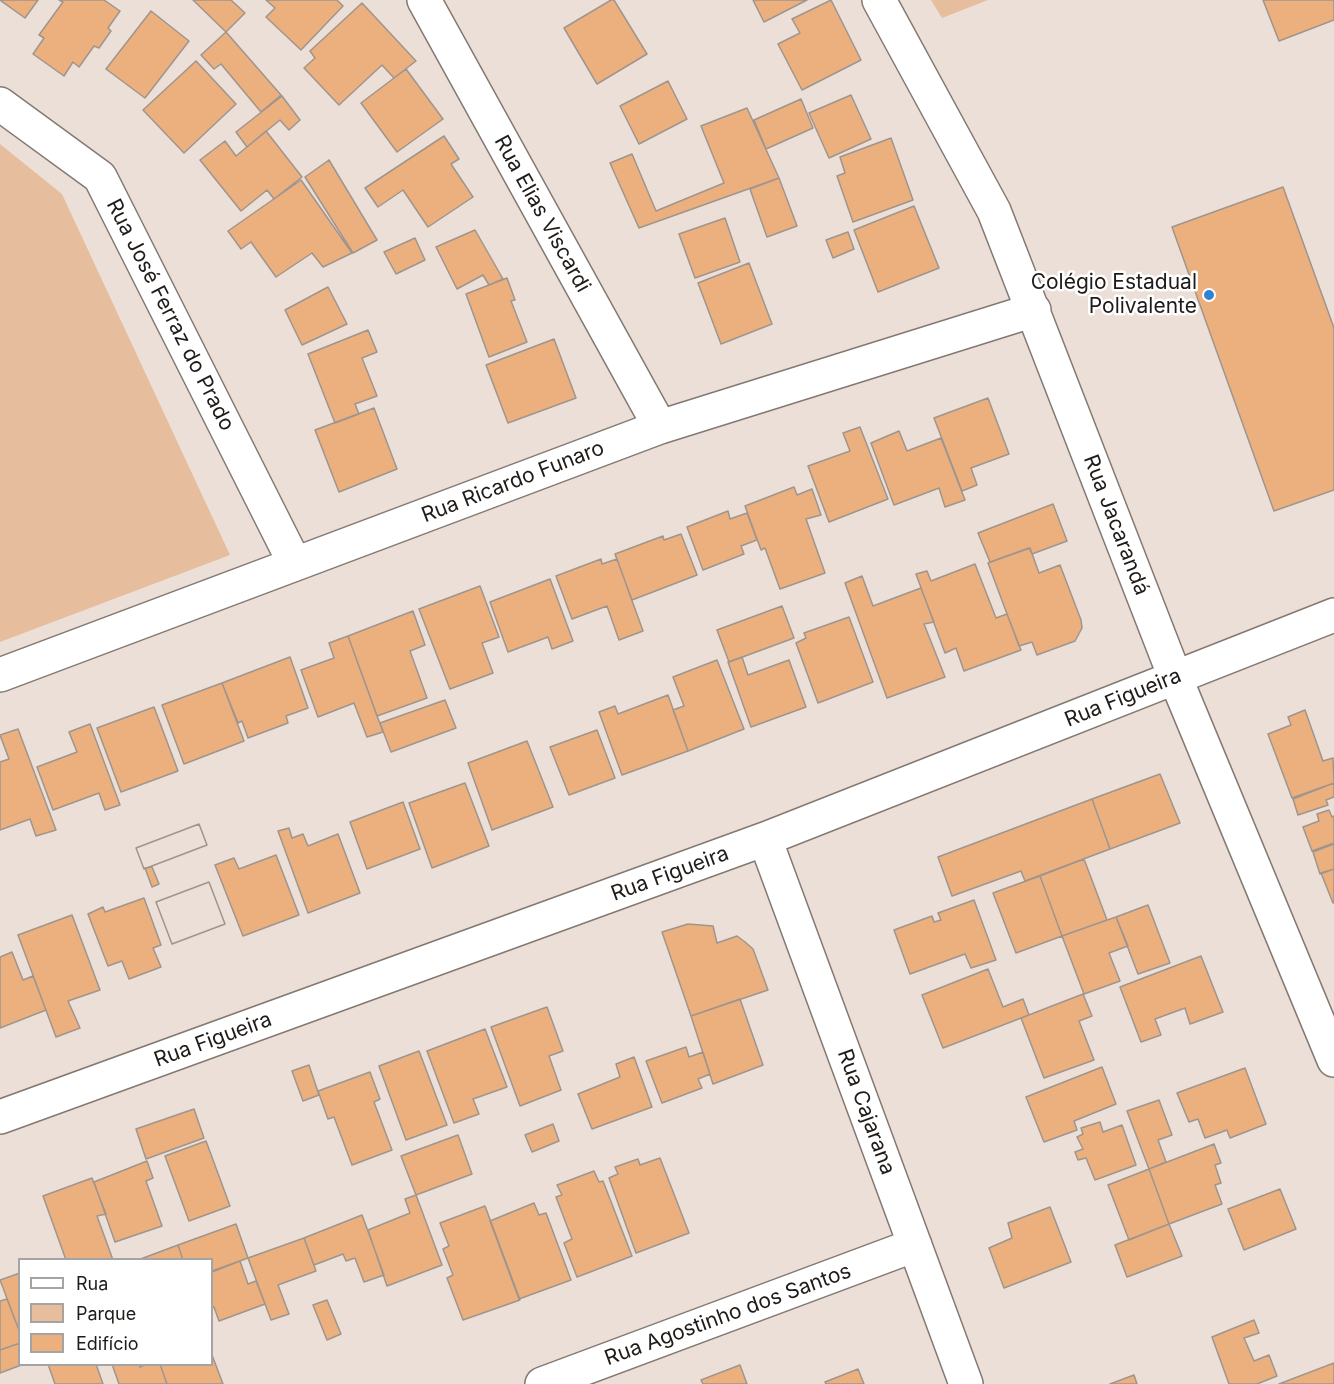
<!DOCTYPE html>
<html>
<head>
<meta charset="utf-8">
<style>
	body { margin:0 }
	#map { position:relative; width:1334px; height:1384px; overflow:hidden; background:#ebdfd7; font-family:Inter,sans-serif }
	canvas { display:block }
	.legend { position:absolute; left:18px; top:1258px; width:195px; height:108px; box-sizing:border-box; background:#fff; border:2px solid #a5a4a3; margin:0; padding:8px 10px; list-style:none; font-size:18px; color:#1f1b18 }
	.legend li { display:flex; align-items:center; gap:12px; height:30px }
	.legend b { width:30px; border:2px solid #a5a4a3 }
</style>
</head>
<body>
<div id="map">
<canvas width="1334" height="1384"></canvas>
<ul class="legend">
<li><b style="height:8px;background:#fff"></b>Rua</li>
<li><b style="height:16px;background:#e7be9d"></b>Parque</li>
<li><b style="height:16px;background:#ecb07f"></b>Edifício</li>
</ul>
</div>
<script>
const context = document.querySelector('canvas').getContext('2d');
context.lineJoin = 'round';
function fill(path, color) { context.fillStyle = color; context.fill(path, 'evenodd'); }
const shape = rows => new Path2D(rows.map(r => 'M' + r).join(''));
function strokePath(path, color, width, dash) { context.strokeStyle = color; context.lineWidth = width; context.lineCap = dash ? 'butt' : 'round'; context.setLineDash(dash || []); context.stroke(path); }
function label(font, color, halo, rows, align = 'center') {
  context.font = font + ' Inter,sans-serif'; context.lineWidth = 5; context.setLineDash([]); context.textBaseline = 'middle'; context.strokeStyle = halo; context.fillStyle = color; for (const [text, x, y, turn = 0] of rows) {
    context.save(); context.translate(x, y); context.rotate((+turn || 0) * Math.PI / 180); context.textAlign = isNaN(turn) ? turn : align; if (halo) context.strokeText(text, 0, 0); context.fillText(text, 0, 0); context.restore();
  }
}
const green = shape([
	[931,0,988,0,942,18],
	[0,144,62,194,230,555,0,642]
]);
const building = shape([
	[0,0,38,0,25,18,0,0],
	[59,0,104,0,120,11,108,28,111,31,99,48,94,46,79,67,73,62,64,76,33,54,44,38,39,35,63,2,59,0],
	[193,0,231,0,245,13,226,32,193,0],
	[266,0,337,0,343,6,301,50,266,17,275,8,266,0],
	[611,0,614,0,647,54,597,84,564,28,611,0],
	[753,0,807,0,764,22,753,0],
	[831,0,861,60,802,90,778,44,800,33,792,19,831,0],
	[1263,0,1334,0,1334,20,1279,41,1263,0],
	[362,3,416,61,394,78,382,65,339,105,304,68,315,58,310,51,362,3],
	[151,11,189,41,145,98,106,69,151,11],
	[226,32,281,95,261,112,221,64,214,69,201,55,226,32],
	[196,61,236,104,184,153,143,110,196,61],
	[406,69,443,119,397,152,361,103,406,69],
	[668,81,687,119,639,144,620,106,668,81],
	[851,95,871,139,829,158,809,113,851,95],
	[282,96,300,120,289,130,280,120,247,147,236,132,282,96],
	[801,99,813,128,766,149,754,120,801,99],
	[747,108,779,178,639,228,610,163,632,154,656,211,724,183,701,126,747,108],
	[266,131,302,177,274,199,267,190,241,211,200,160,225,141,236,156,266,131],
	[444,136,459,159,451,164,473,197,428,227,403,190,378,207,365,188,444,136],
	[891,138,913,200,853,222,837,176,845,173,840,157,891,138],
	[329,160,377,240,353,253,305,177,329,160],
	[779,178,797,226,767,237,750,189,779,178],
	[301,180,352,253,323,267,312,253,276,277,251,242,241,249,228,231,301,180],
	[1283,187,1334,328,1334,490,1274,511,1172,227,1283,187],
	[914,206,939,268,878,292,854,230,914,206],
	[725,218,740,262,695,278,679,234,725,218],
	[475,230,503,279,489,285,483,275,457,289,436,247,475,230],
	[848,232,854,249,833,258,826,240,848,232],
	[415,238,425,260,396,274,384,252,415,238],
	[749,263,772,324,721,344,698,283,749,263],
	[507,278,515,300,511,301,527,342,489,357,466,294,507,278],
	[328,287,347,324,302,345,285,310,328,287],
	[368,330,377,352,362,358,377,396,355,404,359,414,335,423,308,354,368,330],
	[554,339,576,398,508,423,486,365,554,339],
	[988,398,1009,454,971,468,977,485,962,491,934,418,988,398],
	[374,408,397,469,339,492,315,430,374,408],
	[860,427,888,499,829,522,808,466,850,451,843,433,860,427],
	[899,431,907,451,941,438,965,500,945,507,939,488,894,505,871,443,899,431],
	[794,487,797,495,812,489,821,515,806,519,825,573,780,589,765,548,761,550,745,506,794,487],
	[1053,504,1067,541,1032,554,1029,548,990,562,978,533,1053,504],
	[728,511,730,519,747,513,757,540,741,546,744,554,703,570,687,527,728,511],
	[681,534,697,575,632,600,615,554,663,536,664,540,681,534],
	[1030,548,1039,573,1060,565,1081,620,1082,628,1075,641,1037,655,1032,642,1019,646,988,563,1030,548],
	[601,559,602,564,617,559,643,631,619,640,607,606,572,619,556,576,601,559],
	[975,564,996,618,1007,614,1021,650,964,671,956,648,945,653,916,574,927,571,931,581,975,564],
	[862,576,873,606,921,588,934,622,924,624,945,677,887,698,845,583,862,576],
	[550,579,573,641,552,649,548,637,508,652,490,602,550,579],
	[480,586,499,637,482,643,493,673,450,689,419,609,480,586],
	[782,606,794,638,729,662,717,630,782,606],
	[413,611,425,645,410,651,427,698,377,716,348,636,413,611],
	[849,617,873,682,818,703,796,643,806,638,804,633,849,617],
	[348,636,383,732,367,737,354,703,318,717,301,670,334,658,329,643,348,636],
	[290,657,308,708,286,716,288,723,248,738,242,721,238,723,222,683,290,657],
	[742,657,748,675,789,660,806,707,751,727,728,662,742,657],
	[717,660,744,729,688,751,673,710,684,706,673,677,717,660],
	[222,683,244,741,184,764,162,705,222,683],
	[668,695,688,751,622,775,599,712,615,706,618,714,668,695],
	[445,700,456,728,391,752,380,723,445,700],
	[154,707,178,771,121,792,97,728,154,707],
	[1305,710,1323,761,1333,758,1334,783,1292,798,1268,734,1291,725,1288,717,1305,710],
	[90,724,120,805,105,810,99,793,53,810,37,767,77,752,69,732,90,724],
	[18,729,56,830,36,836,30,819,0,830,0,762,9,759,0,735,18,729],
	[597,730,615,778,569,795,550,747,597,730],
	[527,741,553,807,492,830,468,763,527,741],
	[1160,774,1180,823,1110,849,1092,799,1160,774],
	[465,783,489,846,432,868,409,803,465,783],
	[1334,783,1334,797,1326,800,1328,805,1298,815,1293,799,1334,783],
	[1092,799,1110,849,1025,881,1021,871,952,896,938,857,1092,799],
	[403,802,420,849,367,869,350,822,403,802],
	[1329,810,1332,817,1334,816,1334,843,1312,851,1303,827,1319,821,1317,814,1329,810],
	[199,824,207,845,144,869,136,848,199,824],
	[199,824,207,845,144,869,136,848,199,824],
	[289,828,292,838,303,834,308,846,338,834,360,893,308,913,278,831,289,828],
	[1334,844,1334,869,1320,874,1313,852,1334,844],
	[276,855,299,915,243,936,215,865,234,858,239,869,276,855],
	[1084,859,1107,920,1062,936,1040,876,1084,859],
	[152,867,159,884,152,887,145,868,152,867],
	[1334,869,1334,903,1333,903,1321,873,1334,869],
	[1040,876,1062,936,1016,953,993,893,1040,876],
	[209,882,225,924,172,944,156,902,209,882],
	[209,882,225,924,172,944,156,902,209,882],
	[144,898,161,945,153,948,161,967,129,979,122,961,108,966,88,914,103,907,105,912,144,898],
	[974,900,996,960,971,968,965,954,910,974,894,930,932,916,934,922,941,920,938,913,974,900],
	[1148,905,1170,963,1138,974,1116,917,1148,905],
	[72,915,100,990,68,1001,80,1028,56,1037,18,935,72,915],
	[1116,917,1128,946,1109,953,1120,981,1084,994,1062,936,1116,917],
	[688,924,713,926,717,943,737,936,745,942,753,949,768,990,691,1016,662,932,688,924],
	[12,952,23,980,33,976,46,1010,0,1028,0,957,12,952],
	[1201,956,1223,1012,1190,1024,1185,1008,1155,1019,1161,1035,1141,1042,1120,987,1201,956],
	[988,969,1003,1007,1023,999,1029,1015,943,1048,922,995,988,969],
	[1083,994,1092,1016,1079,1021,1094,1060,1044,1078,1021,1018,1083,994],
	[740,999,763,1065,713,1084,691,1016,740,999],
	[547,1007,563,1051,549,1056,561,1090,520,1106,491,1027,547,1007],
	[485,1029,507,1087,473,1099,479,1114,454,1123,427,1051,485,1029],
	[686,1047,689,1057,703,1052,710,1074,698,1079,702,1088,662,1103,646,1061,686,1047],
	[419,1051,447,1125,406,1140,379,1066,419,1051],
	[634,1057,652,1107,592,1129,578,1094,620,1077,616,1064,634,1057],
	[309,1065,319,1095,303,1101,292,1071,309,1065],
	[1102,1067,1116,1104,1074,1121,1077,1130,1044,1142,1026,1097,1102,1067],
	[1245,1068,1266,1124,1230,1138,1227,1130,1205,1138,1198,1119,1189,1122,1177,1093,1245,1068],
	[370,1072,380,1099,374,1102,392,1150,352,1165,334,1117,328,1119,318,1091,370,1072],
	[1159,1100,1172,1135,1158,1140,1166,1162,1149,1169,1127,1111,1159,1100],
	[194,1109,204,1138,146,1159,136,1129,194,1109],
	[1100,1122,1103,1132,1122,1125,1136,1165,1095,1180,1086,1158,1078,1160,1075,1152,1083,1149,1077,1137,1083,1134,1081,1128,1100,1122],
	[553,1124,559,1141,532,1152,525,1135,553,1124],
	[458,1135,472,1174,416,1195,401,1156,458,1135],
	[206,1141,230,1206,189,1221,165,1156,206,1141],
	[1214,1144,1221,1163,1215,1165,1221,1183,1215,1185,1222,1204,1169,1224,1149,1169,1214,1144],
	[660,1158,689,1233,636,1253,609,1178,618,1174,615,1167,638,1159,640,1165,660,1158],
	[147,1161,153,1178,146,1181,162,1226,115,1242,94,1182,147,1161],
	[1149,1169,1169,1224,1129,1240,1108,1185,1149,1169],
	[594,1171,599,1182,603,1181,632,1256,577,1277,564,1243,572,1239,556,1197,562,1195,557,1185,594,1171],
	[92,1178,106,1214,97,1216,113,1260,66,1260,43,1196,92,1178],
	[1280,1189,1296,1229,1244,1250,1228,1209,1280,1189],
	[416,1195,442,1265,387,1286,368,1230,410,1213,405,1199,416,1195],
	[534,1203,539,1215,546,1213,571,1280,519,1299,490,1221,534,1203],
	[485,1206,520,1300,463,1320,447,1278,453,1275,443,1249,449,1246,440,1223,485,1206],
	[1050,1207,1071,1262,1004,1288,989,1248,1012,1238,1008,1223,1050,1207],
	[362,1215,384,1275,364,1282,355,1258,346,1261,343,1254,314,1265,304,1238,362,1215],
	[236,1224,248,1258,212,1271,212,1260,183,1260,178,1245,236,1224],
	[1169,1224,1182,1256,1127,1277,1115,1245,1169,1224],
	[304,1238,316,1271,278,1285,289,1314,271,1320,248,1258,304,1238],
	[178,1245,183,1260,138,1260,178,1245],
	[240,1261,248,1284,256,1281,265,1304,219,1321,214,1307,212,1308,212,1272,240,1261],
	[20,1273,20,1333,0,1280,20,1273],
	[7,1299,20,1333,20,1343,0,1350,0,1301,7,1299],
	[327,1300,341,1334,327,1340,313,1305,327,1300],
	[1254,1320,1259,1333,1244,1338,1254,1361,1269,1355,1277,1376,1257,1384,1229,1384,1212,1337,1254,1320],
	[20,1343,20,1364,24,1364,0,1373,0,1350,20,1343],
	[212,1355,223,1384,167,1384,160,1364,212,1364,212,1355],
	[1334,1363,1334,1384,1279,1384,1334,1363],
	[48,1364,96,1364,103,1384,55,1384,48,1364],
	[112,1364,139,1364,140,1367,147,1364,160,1364,167,1384,119,1384,112,1364],
	[740,1365,747,1384,703,1384,701,1380,740,1365],
	[858,1369,864,1384,826,1384,825,1382,858,1369],
	[1134,1375,1137,1384,1110,1384,1134,1375]
]);
const minor = shape([
	[424,0,660,427],
	[879,0,994,211,1175,677,1334,1060],
	[0,104,100,177,295,564],
	[0,675,660,427,1034,310],
	[765,839,966,1384],
	[0,1117,765,839,1334,615],
	[542,1384,915,1245]
]);
const markers = [
	[1209,295,6,"#3083d2"]
];
const streetNames = [
	["Rua Elias Viscardi",542,214,61],
	["Rua José Ferraz do Prado",170,315,63],
	["Rua Ricardo Funaro",513,482,-21],
	["Rua Jacarandá",1116,525,69],
	["Rua Figueira",1123,698,-22],
	["Rua Figueira",670,874,-20],
	["Rua Figueira",213,1040,-20],
	["Rua Cajarana",866,1112,70],
	["Rua Agostinho dos Santos",728,1315,-20]
];
const poiNames = [
	["Colégio Estadual",1197,283],
	["Polivalente",1197,307]
];
fill(green, '#e7be9d');
fill(building, '#ecb07f');
strokePath(building, '#9f958d', 1.5);
strokePath(minor, '#837972', 36);
strokePath(minor, '#fff', 33);
for (const [x, y, r, color] of markers) { const dot = new Path2D(); dot.arc(x, y, r, 0, 2 * Math.PI); context.fillStyle = color; context.fill(dot); strokePath(dot, '#fff', 2); }
label('21px', '#1f1b18', '#fff', streetNames);
label('21px', '#1f1b18', '#fff', poiNames, 'right');
</script>
</body>
</html>
